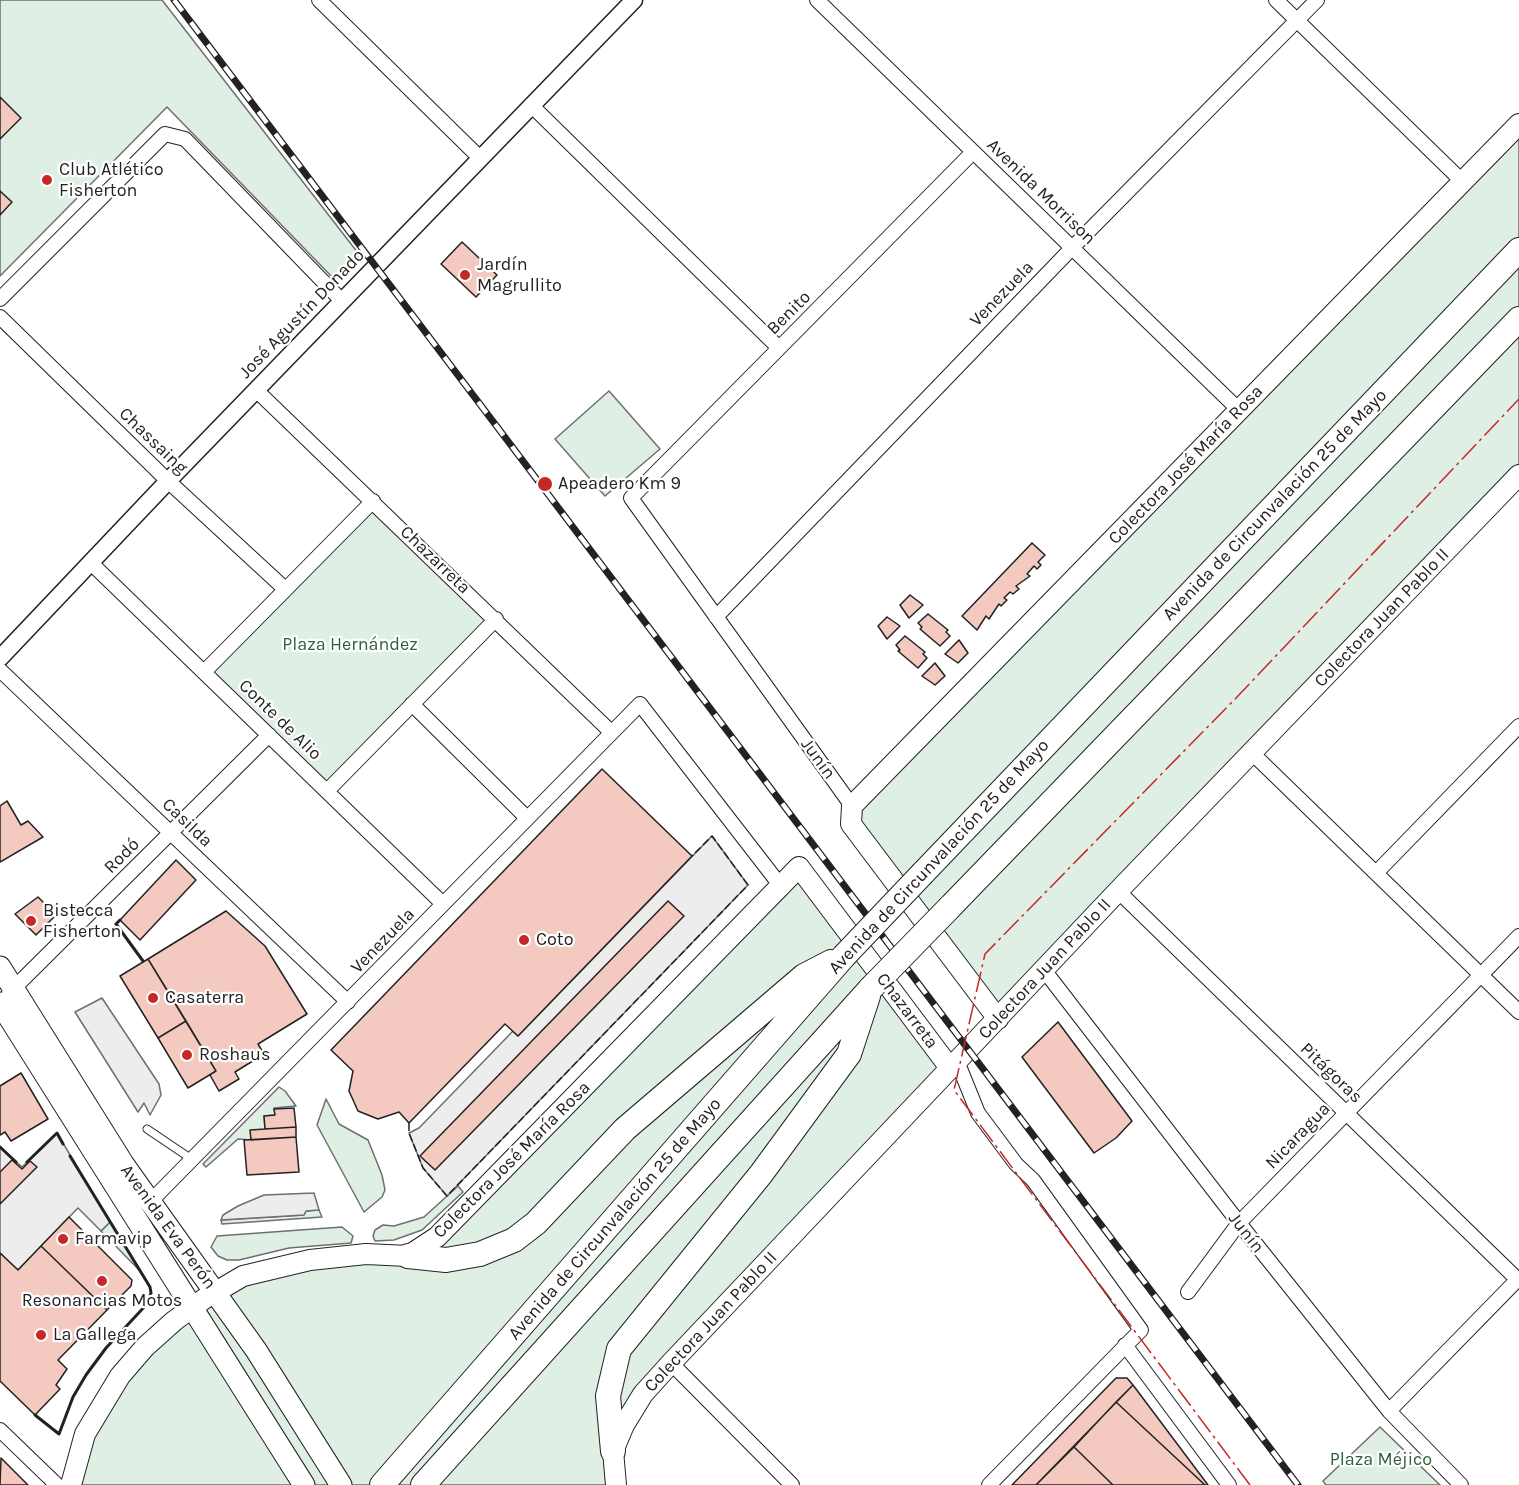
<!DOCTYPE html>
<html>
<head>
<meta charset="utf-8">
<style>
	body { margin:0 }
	canvas { display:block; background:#fff }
</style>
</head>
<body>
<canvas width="1519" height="1485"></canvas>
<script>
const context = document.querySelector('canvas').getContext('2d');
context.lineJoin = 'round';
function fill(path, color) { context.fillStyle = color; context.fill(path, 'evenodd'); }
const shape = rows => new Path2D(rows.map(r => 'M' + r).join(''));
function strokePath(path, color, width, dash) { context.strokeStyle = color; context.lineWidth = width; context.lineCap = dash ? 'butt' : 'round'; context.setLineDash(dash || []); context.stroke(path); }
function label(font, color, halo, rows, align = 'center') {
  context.font = font + ' Karla,sans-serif'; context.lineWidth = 4.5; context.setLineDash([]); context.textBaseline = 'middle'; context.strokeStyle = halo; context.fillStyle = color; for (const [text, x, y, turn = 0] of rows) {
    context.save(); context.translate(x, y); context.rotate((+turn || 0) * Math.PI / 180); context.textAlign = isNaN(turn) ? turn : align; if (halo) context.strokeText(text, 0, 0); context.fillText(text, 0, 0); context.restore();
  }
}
const green = shape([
	[0,0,162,0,358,253,358,263,343,277,334,279,167,107,0,276,0,0],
	[1519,124,1519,475,998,1019,851,824,852,806,1519,124],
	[609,391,660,449,605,496,555,439,609,391],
	[373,501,496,619,327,791,204,672,373,501],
	[799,867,950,1068,624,1425,616,1485,71,1485,120,1376,243,1276,408,1256,799,867],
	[279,1087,285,1091,296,1106,274,1108,275,1115,264,1116,265,1129,251,1140,238,1139,206,1167,203,1164,279,1087],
	[326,1099,339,1124,368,1140,382,1175,385,1190,382,1197,364,1212,317,1125,326,1099],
	[458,1186,463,1192,422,1230,394,1240,375,1241,373,1236,375,1230,383,1225,394,1226,424,1217,458,1186],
	[319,1210,322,1217,222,1224,221,1220,304,1215,306,1211,319,1210],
	[110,1222,141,1272,101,1231,110,1222],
	[342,1227,353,1236,351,1243,289,1248,239,1260,227,1260,218,1256,211,1247,217,1236,342,1227],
	[1380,1427,1440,1485,1326,1485,1323,1481,1380,1427]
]);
const parking = shape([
	[712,836,748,885,447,1196,423,1168,409,1133,419,1128,513,1031,518,1036,712,836],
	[102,998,159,1084,161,1095,150,1115,144,1103,138,1112,75,1012,102,998],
	[57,1133,110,1222,101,1231,78,1208,18,1270,0,1253,0,1147,22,1167,57,1133],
	[314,1193,319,1210,306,1211,304,1215,221,1220,223,1215,238,1206,264,1195,314,1193]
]);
const building = shape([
	[0,97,21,118,0,139,0,97],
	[0,191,12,202,0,215,0,191],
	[462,242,497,275,476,297,441,264,462,242],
	[1032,543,1045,555,1038,562,1041,565,1037,569,1034,566,1027,574,1030,576,1016,586,1019,589,1013,594,1010,592,1004,598,1007,600,1001,606,999,604,989,619,986,616,977,630,962,616,1032,543],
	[910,595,923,605,909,618,900,605,910,595],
	[928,614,948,630,946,632,950,636,940,646,920,629,922,627,918,623,928,614],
	[887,617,900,626,887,639,878,626,887,617],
	[905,636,925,652,923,654,927,658,918,668,898,651,900,650,896,645,905,636],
	[959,640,968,653,958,663,945,654,959,640],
	[935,663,945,676,935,685,922,676,935,663],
	[602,769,692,856,518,1036,505,1024,409,1123,399,1112,378,1119,358,1111,349,1091,353,1071,331,1050,602,769],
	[7,801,21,825,28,821,43,837,0,862,0,806,7,801],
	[176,860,196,880,140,940,120,920,176,860],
	[38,897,56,915,36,935,15,914,38,897],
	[668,901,684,916,435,1170,420,1156,668,901],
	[226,911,265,946,307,1014,258,1044,264,1054,235,1072,239,1079,219,1091,210,1075,216,1071,148,959,226,911],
	[148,959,186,1021,158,1038,120,976,148,959],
	[186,1021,216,1071,188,1088,158,1038,186,1021],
	[1058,1022,1132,1121,1116,1138,1094,1153,1022,1057,1058,1022],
	[21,1073,48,1119,11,1141,5,1132,0,1135,0,1086,21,1073],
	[294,1108,296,1127,265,1129,264,1116,275,1115,274,1109,294,1108],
	[296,1127,296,1137,251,1140,250,1130,296,1127],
	[296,1137,299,1172,247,1175,244,1140,296,1137],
	[12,1160,22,1169,30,1161,37,1167,0,1204,0,1172,12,1160],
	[69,1217,132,1280,131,1286,107,1310,41,1246,69,1217],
	[41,1246,107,1310,58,1360,67,1369,56,1385,60,1389,35,1415,0,1381,0,1253,18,1270,41,1246],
	[1116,1378,1127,1378,1133,1385,1036,1485,1012,1485,1116,1378],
	[1133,1385,1208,1485,1205,1485,1116,1402,1133,1385],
	[1116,1402,1205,1485,1113,1485,1074,1447,1116,1402],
	[1074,1447,1113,1485,1036,1485,1074,1447],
	[1,1458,28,1485,0,1485,1,1458]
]);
const service = shape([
	[147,1129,193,1160]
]);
const minor = shape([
	[319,0,480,158],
	[817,0,1239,410],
	[1276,0,1463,182],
	[531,105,779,348],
	[0,299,165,134,185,139,342,301],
	[0,317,168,481,284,588],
	[257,391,611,732],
	[91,563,443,904],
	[716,617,1072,248,1317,0],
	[0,670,348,1002],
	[204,672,373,501],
	[412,704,527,818],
	[1252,753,1519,1012],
	[327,791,496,619],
	[852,806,631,498,973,152],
	[1376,873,1519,726],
	[1118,891,1519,1281],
	[1044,970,1239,1223,1389,1411,1461,1485],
	[9,993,269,735],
	[957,1061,978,1113,1016,1164,1033,1180,1141,1330,989,1485],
	[150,1202,640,704,780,885],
	[1188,1292,1239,1223,1519,936],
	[1125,1345,1229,1485],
	[671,1363,792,1485],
	[1389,1411,1519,1278],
	[0,1430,57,1485]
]);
const tertiary = shape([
	[0,658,168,481,634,0]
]);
const secondary = shape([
	[998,1019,851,824,852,806,1519,124],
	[71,1485,85,1434,120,1376,145,1347,174,1321,204,1299,243,1276,310,1260,366,1254,408,1256,437,1237,799,867,950,1068],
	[616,1485,613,1451,624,1425,643,1394,671,1363,1118,891,1519,475]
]);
const primary = shape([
	[0,967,124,1165,256,1350,341,1485],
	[0,1003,304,1485]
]);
const motorway = shape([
	[923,873,1519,250],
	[950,907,1519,319],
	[408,1256,446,1260,480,1254,514,1240,536,1223,625,1129,804,976,831,962],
	[613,1451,608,1396,619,1349,761,1174,849,1054,868,996],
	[382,1485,844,956],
	[423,1485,871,988]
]);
const rail = shape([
	[174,0,1298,1485]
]);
const motorwayBridge = shape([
	[844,956,923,873],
	[871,988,950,907]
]);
const fence = shape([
	[409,1123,409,1133,423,1168,447,1196,748,885,712,836,692,856]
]);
const wall = shape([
	[120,920,116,924,143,961],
	[0,1147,16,1162],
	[27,1162,57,1133,63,1144],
	[35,1415,59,1434,73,1397,86,1375,106,1348,147,1304,151,1293,150,1287,70,1156]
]);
const power = shape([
	[1250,1485,954,1090,985,954,1237,697,1519,399]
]);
const markers = [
	[47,180,6,"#c62828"],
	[465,275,6,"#c62828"],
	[545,484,8,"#c62828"],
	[31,921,6,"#c62828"],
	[524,940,6,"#c62828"],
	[153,998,6,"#c62828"],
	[187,1055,6,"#c62828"],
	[63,1239,6,"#c62828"],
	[102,1281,6,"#c62828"],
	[41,1335,6,"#c62828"]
];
const poiNames = [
	["Club Atlético",59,170],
	["Fisherton",59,191],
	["Jardín",477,265],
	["Magrullito",477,286],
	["Apeadero Km 9",558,484],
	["Bistecca",43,911],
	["Fisherton",43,932],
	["Coto",536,940],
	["Casaterra",165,998],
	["Roshaus",199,1055],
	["Farmavip",75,1239],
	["Resonancias Motos",102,1301,"center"],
	["La Gallega",53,1335]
];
const streetNames = [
	["Avenida Morrison",1041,192,44],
	["Venezuela",1002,294,-46],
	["Benito",789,313,-45],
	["José Agustín Donado",302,314,-46],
	["Chassaing",153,441,44],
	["Colectora José María Rosa",1186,465,-46],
	["Avenida de Circunvalación 25 de Mayo",1275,505,-46],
	["Chazarreta",435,560,44],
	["Colectora Juan Pablo II",1382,618,-46],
	["Conte de Alio",280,720,44],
	["Junín",818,759,54],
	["Casilda",187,823,44],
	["Rodó",122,856,-45],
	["Avenida de Circunvalación 25 de Mayo",939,857,-47],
	["Venezuela",383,941,-46],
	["Colectora Juan Pablo II",1045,969,-47],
	["Chazarreta",907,1011,53],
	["Pitágoras",1331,1073,44],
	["Nicaragua",1298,1136,-46],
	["Colectora José María Rosa",512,1160,-45],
	["Avenida de Circunvalación 25 de Mayo",615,1219,-49],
	["Avenida Eva Perón",168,1227,54],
	["Junín",1246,1233,52],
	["Colectora Juan Pablo II",711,1322,-47]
];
const parkNames = [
	["Plaza Hernández",350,645],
	["Plaza Méjico",1381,1460]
];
fill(green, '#e0efe3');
strokePath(green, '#6f6f6f', 1.5);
fill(parking, '#ededed');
strokePath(parking, '#6f6f6f', 1.5);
fill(building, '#f3c9c0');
strokePath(building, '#222', 1.5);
strokePath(service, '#222', 9);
strokePath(minor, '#222', 16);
strokePath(tertiary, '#222', 19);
strokePath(secondary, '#222', 22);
strokePath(primary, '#222', 23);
strokePath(motorway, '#222', 26);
strokePath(service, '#fff', 7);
strokePath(minor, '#fff', 14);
strokePath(tertiary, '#fff', 16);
strokePath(secondary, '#fff', 20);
strokePath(primary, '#fff', 21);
strokePath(motorway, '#fff', 24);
strokePath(rail, '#222', 7);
strokePath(rail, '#fff', 4.5, [14]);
strokePath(motorwayBridge, '#222', 26, []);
strokePath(motorwayBridge, '#fff', 24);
strokePath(fence, '#222', 1.5, [8, 3]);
strokePath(wall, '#222', 3);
strokePath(power, '#c62828', 1.5, [21, 4.5, 3, 4.5]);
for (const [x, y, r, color] of markers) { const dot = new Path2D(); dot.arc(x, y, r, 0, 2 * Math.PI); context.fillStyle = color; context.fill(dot); strokePath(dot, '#fff', 2); }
label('18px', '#222', '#fff', poiNames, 'left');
label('18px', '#222', '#fff', streetNames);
label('18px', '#2f5e38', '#fff', parkNames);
</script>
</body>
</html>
